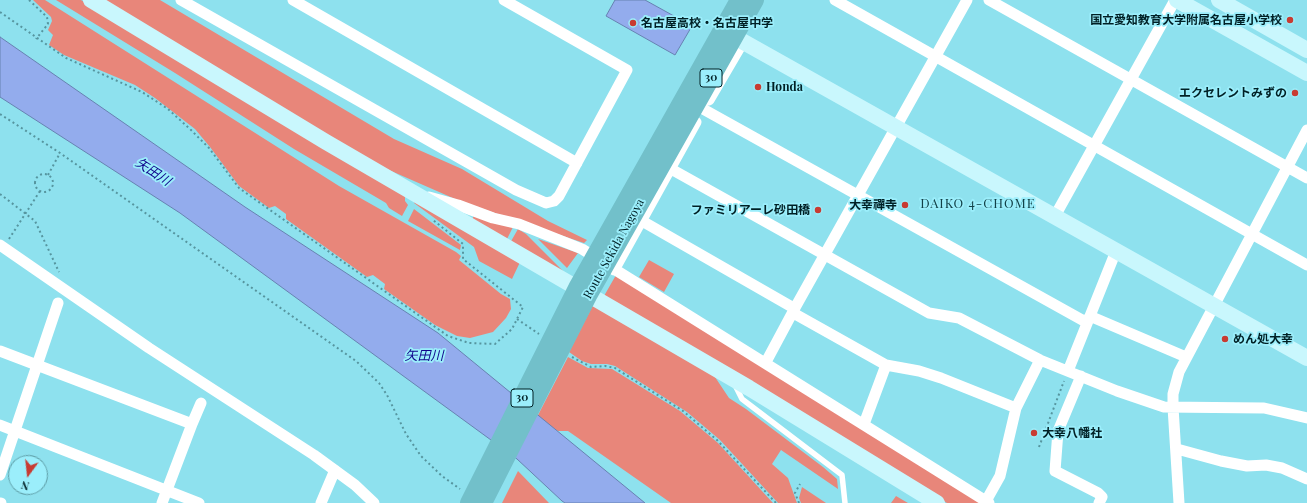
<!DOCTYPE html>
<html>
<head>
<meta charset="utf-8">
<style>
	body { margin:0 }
	#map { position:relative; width:1307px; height:503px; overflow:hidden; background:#8ee1ee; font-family:"Playfair Display",serif }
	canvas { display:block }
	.north { position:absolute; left:8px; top:455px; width:40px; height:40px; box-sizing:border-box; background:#9beefb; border:1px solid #5d9ca5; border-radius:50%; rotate:195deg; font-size:11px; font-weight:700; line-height:16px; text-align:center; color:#002025 }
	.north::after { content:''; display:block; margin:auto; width:14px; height:18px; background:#c83b32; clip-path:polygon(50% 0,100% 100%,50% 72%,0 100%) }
</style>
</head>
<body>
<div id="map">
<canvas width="1307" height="503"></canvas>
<div class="north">N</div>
</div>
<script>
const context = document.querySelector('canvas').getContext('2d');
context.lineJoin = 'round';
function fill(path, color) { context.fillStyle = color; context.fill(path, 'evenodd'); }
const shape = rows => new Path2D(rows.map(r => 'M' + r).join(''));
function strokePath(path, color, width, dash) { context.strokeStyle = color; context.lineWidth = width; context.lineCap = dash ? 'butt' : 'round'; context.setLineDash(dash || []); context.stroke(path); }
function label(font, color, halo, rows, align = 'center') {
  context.font = font + ' "Playfair Display","Noto Sans JP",serif'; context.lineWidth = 3.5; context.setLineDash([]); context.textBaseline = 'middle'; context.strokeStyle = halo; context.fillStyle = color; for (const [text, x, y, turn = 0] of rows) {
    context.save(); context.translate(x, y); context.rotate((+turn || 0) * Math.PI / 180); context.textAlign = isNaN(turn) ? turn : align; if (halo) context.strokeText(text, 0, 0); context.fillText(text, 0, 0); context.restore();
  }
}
const green = shape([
	[33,0,45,0,339,186,456,252,461,256,459,260,501,294,510,299,511,309,506,318,493,332,470,338,457,336,435,325,384,289,385,284,373,275,367,277,286,219,286,214,275,206,269,208,239,186,210,147,195,129,155,98,135,85,64,55,49,45,53,35,48,30,52,21,51,17],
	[56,0,81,0,252,104,405,193,405,201,408,205,402,216,389,208,386,203,294,149,175,73],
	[102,0,160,0,394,139,462,169,548,221,587,240,584,243,462,202,366,160],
	[416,200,521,260,512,279,479,261,474,247,414,203],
	[414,209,461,245,460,250,408,221],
	[474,215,513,227,506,241,472,220],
	[518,229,526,234,564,272,510,243],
	[538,239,578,253,567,268],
	[649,260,674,274,664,292,639,277],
	[616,275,983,503,947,503,604,296],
	[594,303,713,374,729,398,746,409,823,467,837,479,838,489,781,450,772,464,788,478,797,503,778,503,720,440,687,412,615,366,607,364,591,364,582,361,569,352],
	[568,357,588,368,612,369,680,411,718,443,773,503,671,503,568,431,558,431,536,419],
	[518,471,549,503,502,503],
	[802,487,826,503,801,503,799,498],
	[896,496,908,503,891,503]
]);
const water = shape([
	[615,0,645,0,692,26,675,55,606,16,615,0],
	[0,37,245,207,438,333,645,503,565,503,562,501,517,459,180,213,0,97,0,37]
]);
const path = shape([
	[29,0,47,17,48,24,36,39],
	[0,12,66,58,142,92,168,109,191,130,209,148,239,188,448,336,469,343,495,344,512,329,523,307,463,259,463,244,433,220],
	[0,114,60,153,356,361,379,383,387,395,406,434,421,456,442,476,460,489],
	'35 183a9 9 0 1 1 18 0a9 9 0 1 1-18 0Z',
	[48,175,60,153],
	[0,194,35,221,59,272],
	[9,239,40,191],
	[517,319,539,334],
	[572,357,591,367,605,366,615,368,683,411,717,440,776,503],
	[1039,447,1064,381],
	[799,503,795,493,800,484]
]);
const lane = shape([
	[735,385,742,399,842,475,845,503]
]);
const street = shape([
	[181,0,516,190,546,203,554,201,559,196,627,70,504,0],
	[293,0,577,163],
	[835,0,1307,265],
	[989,0,1307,178],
	[709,100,743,42],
	[703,109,1084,321,1092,317,1186,357],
	[671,169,929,313,959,318,1040,360,1117,391,1164,407,1264,408,1307,418],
	[429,197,458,205,493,218,519,224,582,249,989,503],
	[1055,216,1175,0],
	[642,221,792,307,795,314,886,365,919,371,941,378,1016,408],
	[0,245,149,348,314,455,355,485,374,503],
	[614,270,696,122],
	[0,351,192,424,162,503],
	[766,362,796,306,967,0],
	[1068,371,1116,251],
	[1081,376,1058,431,1055,471,1098,493,1102,497,1099,503],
	[192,424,201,403],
	[864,424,886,365],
	[0,425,199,503],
	[1177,449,1221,461,1247,466,1266,465,1282,468,1307,479],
	[0,475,58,303],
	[986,501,1000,476,1016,408,1040,360],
	[0,503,1,503],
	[321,503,335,470],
	[1179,503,1173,407,1173,394,1179,372,1307,130]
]);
const secondary = shape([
	[91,0,326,142,749,388,937,503],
	[1177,0,1307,73],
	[1219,0,1307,50],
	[724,31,1307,358]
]);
const primary = shape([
	[469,503,577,288,739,0],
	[483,503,589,294,755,0]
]);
const markers = [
	[1290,20,4,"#c83b32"],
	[633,23,4,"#c83b32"],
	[758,87,4,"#c83b32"],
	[1295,93,4,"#c83b32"],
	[905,205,4,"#c83b32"],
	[818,210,4,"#c83b32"],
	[1225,339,4,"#c83b32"],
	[1034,433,4,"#c83b32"]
];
const shields = [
	[711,78,22],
	[522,398,22]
];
const shieldNames = [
	["30",711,78],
	["30",522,398]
];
const poiNames = [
	["国立愛知教育大学附属名古屋小学校",1282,20],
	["名古屋高校・名古屋中学",641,23,"left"],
	["Honda",766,87,"left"],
	["エクセレントみずの",1287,93],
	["大幸禪寺",897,205],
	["ファミリアーレ砂田橋",810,210],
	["めん処大幸",1233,339,"left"],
	["大幸八幡社",1042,433,"left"]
];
const streetNames = [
	["Route Sekida Nagoya",614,249,-61]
];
const waterNames = [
	["矢田川",153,172,33],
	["矢田川",424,356]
];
const neighbourhoodNames = [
	["DAIKO 4-CHOME",978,204]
];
fill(green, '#e8867a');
fill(water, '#93aced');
strokePath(water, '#6782b1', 1);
strokePath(path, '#56959f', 2, [2, 3]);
strokePath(lane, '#fff', 5.5);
strokePath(street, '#fff', 11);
strokePath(secondary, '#c9f7fd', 16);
strokePath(primary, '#72c0ca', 18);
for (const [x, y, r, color] of markers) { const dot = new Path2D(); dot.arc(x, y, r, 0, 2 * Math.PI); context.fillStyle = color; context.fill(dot); strokePath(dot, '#9beefb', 1.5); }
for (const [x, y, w] of shields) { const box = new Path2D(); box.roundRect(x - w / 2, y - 9, w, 18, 3); context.fillStyle = '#9beefb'; context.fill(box); strokePath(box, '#002025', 1); }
label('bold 11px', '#002025', null, shieldNames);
label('bold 12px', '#002025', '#9beefb', poiNames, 'right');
label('12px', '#002025', '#9beefb', streetNames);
label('italic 13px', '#0f038b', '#9beefb', waterNames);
context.letterSpacing = '1px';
label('13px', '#124047', '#9beefb', neighbourhoodNames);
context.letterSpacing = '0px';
</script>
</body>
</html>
